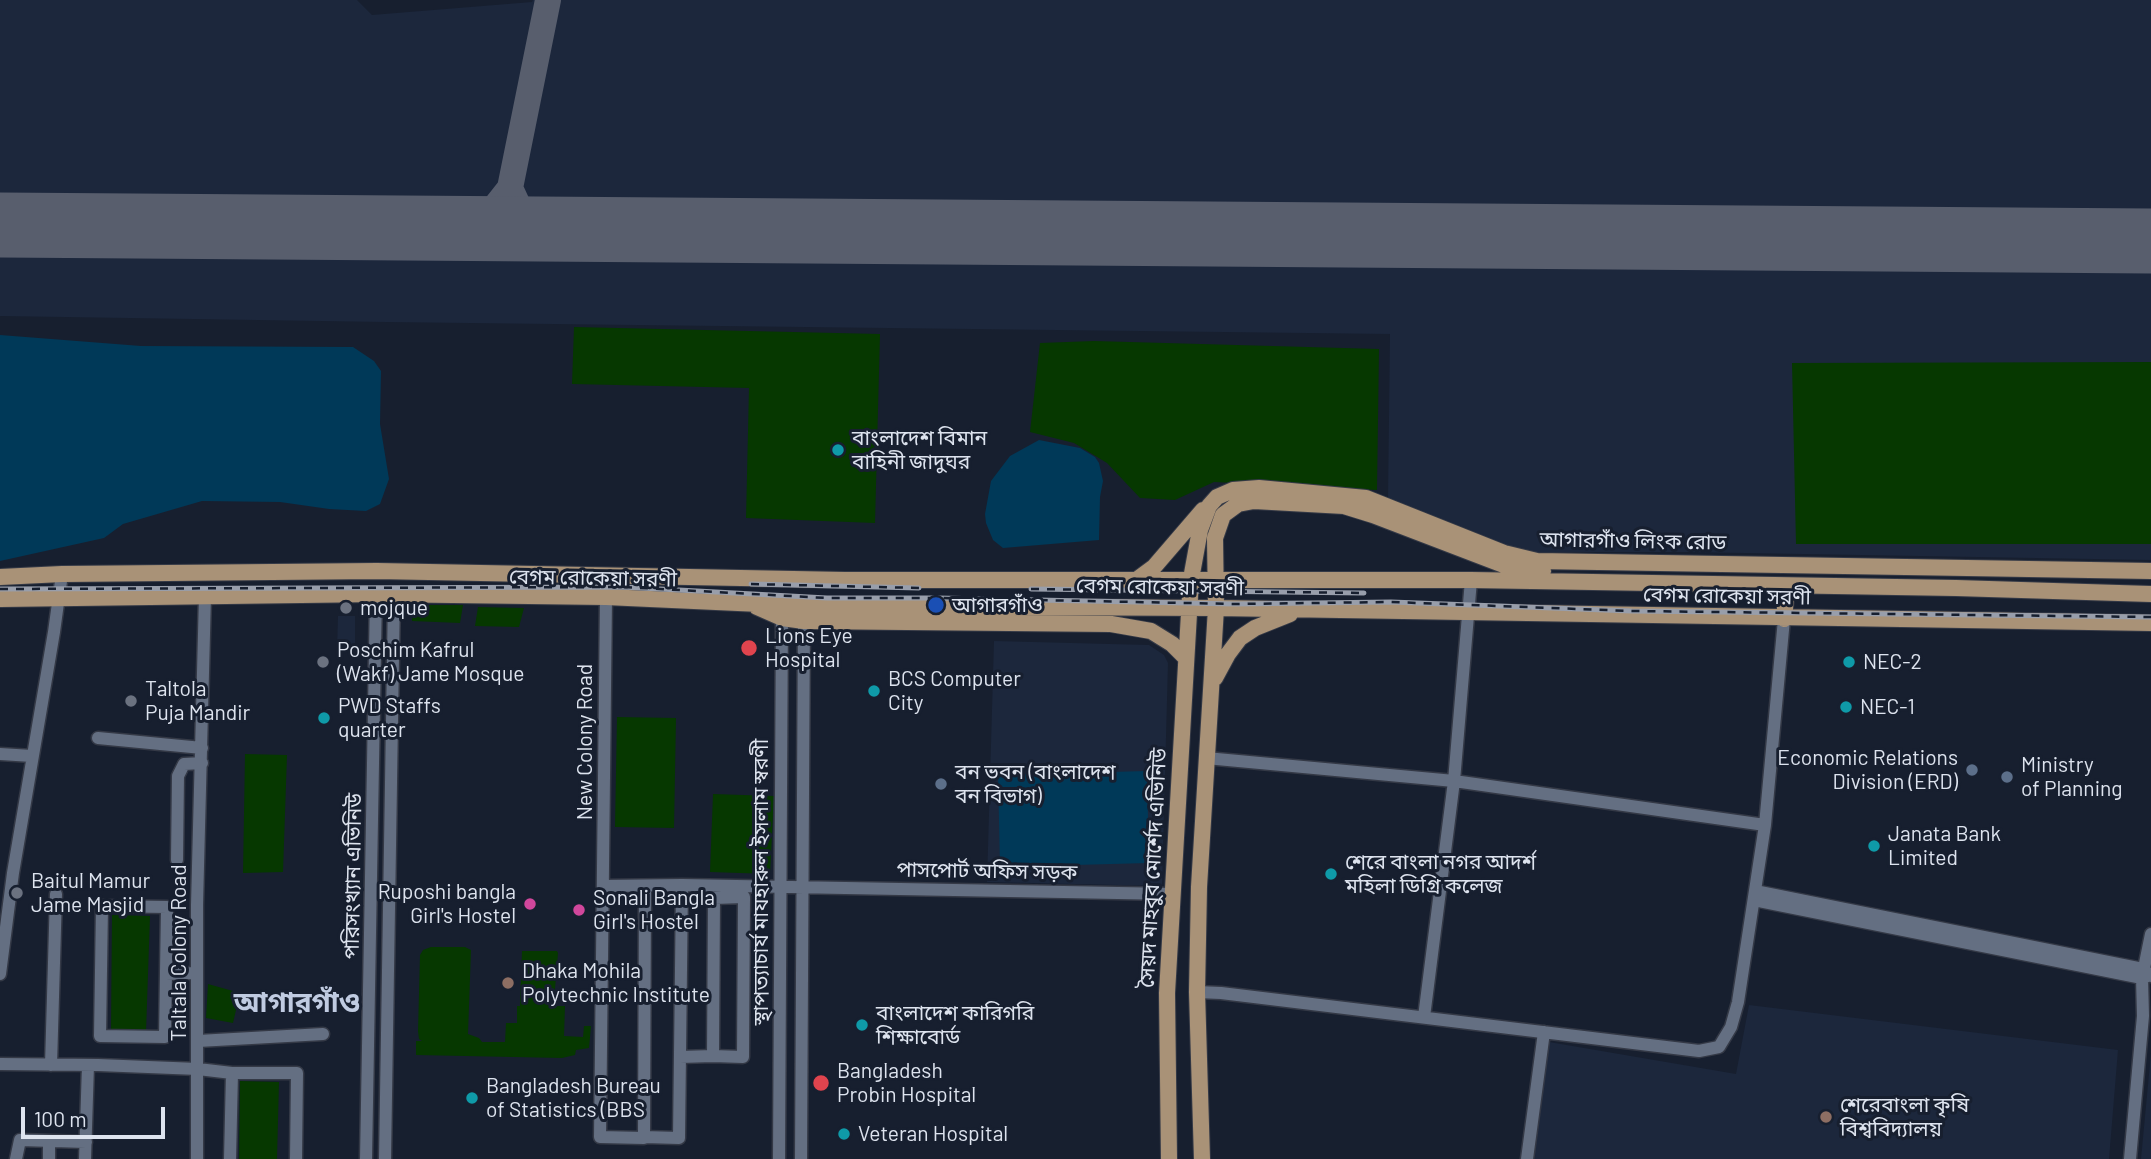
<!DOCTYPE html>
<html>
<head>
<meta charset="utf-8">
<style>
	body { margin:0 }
	#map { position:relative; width:2151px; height:1159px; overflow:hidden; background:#171f2f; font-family:Barlow,sans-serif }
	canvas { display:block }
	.scale { position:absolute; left:21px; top:1107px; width:144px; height:32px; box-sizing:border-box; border:4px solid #dde3ee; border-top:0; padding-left:9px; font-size:21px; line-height:24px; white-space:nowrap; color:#dde3ee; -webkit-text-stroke:5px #171f2f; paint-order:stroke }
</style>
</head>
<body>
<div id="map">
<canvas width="2151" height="1159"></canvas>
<div class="scale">100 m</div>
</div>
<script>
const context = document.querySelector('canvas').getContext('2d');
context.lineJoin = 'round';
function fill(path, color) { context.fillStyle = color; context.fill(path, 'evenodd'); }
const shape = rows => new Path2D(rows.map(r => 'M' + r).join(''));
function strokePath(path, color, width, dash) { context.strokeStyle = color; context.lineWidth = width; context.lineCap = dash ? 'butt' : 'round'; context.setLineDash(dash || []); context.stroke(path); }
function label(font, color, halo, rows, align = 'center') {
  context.font = font + ' Barlow,"Noto Sans Bengali",sans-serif'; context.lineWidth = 6; context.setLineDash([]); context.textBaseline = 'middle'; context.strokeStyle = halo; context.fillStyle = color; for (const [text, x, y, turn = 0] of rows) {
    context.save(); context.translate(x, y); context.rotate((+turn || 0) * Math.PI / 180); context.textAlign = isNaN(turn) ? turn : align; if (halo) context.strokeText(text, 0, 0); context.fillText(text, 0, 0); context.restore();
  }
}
const built = shape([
	[0,0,357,0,372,15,532,2,533,0,2151,0,2151,560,1686,552,1530,552,1502,545,1388,498,1390,334,385,322,0,316],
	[338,616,355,616,355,652,337,651],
	[994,641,1149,645,1164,655,1168,663,1162,886,987,882],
	[1749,1005,2118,1050,2109,1159,1534,1159,1549,1042,1736,1074],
	[2151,1053,2151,1159,2141,1159]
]);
const green = shape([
	[574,327,880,334,875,523,746,518,749,388,572,384],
	[1094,341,1379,349,1377,490,1214,482,1175,500,1140,498,1107,463,1074,443,1030,432,1040,343],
	[2151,362,2151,544,1796,544,1792,363],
	[413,605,463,605,460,623,412,621],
	[478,607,524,608,519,627,475,626],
	[617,717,676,718,674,828,615,827],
	[245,754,287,755,283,872,243,873],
	[713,794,774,796,770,874,710,872],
	[112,915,150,916,146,1032,111,1029],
	[431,947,465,947,471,950,468,1034,479,1038,482,1042,505,1042,506,1023,517,1023,517,1006,520,1006,522,951,557,951,558,953,554,1001,550,1006,565,1006,564,1036,583,1037,584,1026,591,1026,589,1048,576,1050,575,1055,562,1058,416,1055,416,1041,422,1041,419,1039,418,1031,420,955,423,950],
	[208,984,240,993,233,1023,206,1018],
	[240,1081,279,1082,277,1159,239,1159]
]);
const water = shape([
	[0,335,141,346,353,347,374,361,381,371,380,424,389,479,380,504,366,511,329,509,280,502,202,501,123,524,104,538,0,561],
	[1039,440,1080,448,1095,457,1099,463,1103,481,1100,497,1099,540,1003,548,993,540,986,523,985,514,991,481,1010,456],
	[1147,771,1149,863,1000,867,998,775]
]);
const taxiway = shape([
	[463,229,475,223,495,207,510,188],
	[543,229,530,221,521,212,510,188,548,0],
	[2130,240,2151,227]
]);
const runway = shape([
	[0,225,2151,241]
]);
const minor = shape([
	[606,597,600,1137,644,1138,645,886,644,1137,679,1138,682,885,1172,894],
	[98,738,202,748],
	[0,754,32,756],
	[1206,758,1454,781,1765,825],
	[177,860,178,776,184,764,202,763],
	[603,886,682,885],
	[1755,891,2143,969,2151,976],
	[1754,900,2142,978,2151,975],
	[102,906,167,907,165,1037,100,1036,102,906],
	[0,974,13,873,54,632,62,574],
	[166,974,197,973],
	[1197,992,1221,993,1699,1051,1719,1047,1731,1027,1738,1002,1765,825,1784,619],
	[1424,1017,1454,781,1471,580],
	[198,1041,323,1034],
	[680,1057,713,1056,714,898,744,897,743,1057,713,1056],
	[0,1064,98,1065,198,1069,232,1073,297,1073,296,1159],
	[51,1065,56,894],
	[49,1141,49,1159],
	[16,1159,20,1140,86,1142],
	[85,1159,88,1065],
	[197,1159,197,905,205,595],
	[230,1159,232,1073],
	[366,1159,376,594],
	[385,1159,394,595],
	[779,1159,782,610],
	[801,1159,804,613],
	[1527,1159,1544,1032],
	[2130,1159,2143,1016,2142,978,2151,934]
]);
const major = shape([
	[0,577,62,574,377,571,845,580,1471,580,1956,588,2151,594],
	[1135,581,1154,567,1203,510],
	[0,599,376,594,606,597,804,606,1216,608,2151,623],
	[757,607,782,618,804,621,1111,624,1151,631,1172,644,1186,658],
	[1784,619,1787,586],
	[1215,678,1228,654,1240,638,1255,628,1290,614],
	[1169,1159,1167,993,1191,579,1200,530,1209,506,1217,497,1233,490,1259,488,1366,498,1504,553,1537,561,2151,571],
	[1202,1159,1197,992,1199,887,1216,608,1215,538,1223,515,1238,504,1254,501,1344,506,1373,515,1509,567,1543,571]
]);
const rail = shape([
	[751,584,919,588],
	[0,589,623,587,827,598,938,598,1235,604,1391,602,1632,611,2151,617],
	[1031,589,1364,593]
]);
const markers = [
	[838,450,7,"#0f9aa8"],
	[936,605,9,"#1a4fb4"],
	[346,608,7,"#6b7280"],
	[749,648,9,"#e0444e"],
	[323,662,7,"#6b7280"],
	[1849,662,7,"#0f9aa8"],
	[874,691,7,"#0f9aa8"],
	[131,701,7,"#6b7280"],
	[1846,707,7,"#0f9aa8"],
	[324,718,7,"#0f9aa8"],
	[1972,770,7,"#5c6f8a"],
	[2007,777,7,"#5c6f8a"],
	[941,784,7,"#5c6f8a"],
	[1874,846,7,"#0f9aa8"],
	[1331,874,7,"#0f9aa8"],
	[17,893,7,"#6b7280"],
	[530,904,7,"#d1479c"],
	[579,910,7,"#d1479c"],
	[508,983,7,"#8d6e63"],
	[862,1025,7,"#0f9aa8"],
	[821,1083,9,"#e0444e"],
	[472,1098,7,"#0f9aa8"],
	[1826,1117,7,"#8d6e63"],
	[844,1134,7,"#0f9aa8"]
];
const poiNames = [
	["বাংলাদেশ বিমান",852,438],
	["বাহিনী জাদুঘর",852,462],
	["আগারগাঁও",952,605],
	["mojque",360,608],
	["Lions Eye",765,636],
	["Hospital",765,660],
	["Poschim Kafrul",337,650],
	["(Wakf) Jame Mosque",337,674],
	["NEC-2",1863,662],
	["BCS Computer",888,679],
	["City",888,703],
	["Taltola",145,689],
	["Puja Mandir",145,713],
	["PWD Staffs",338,706],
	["quarter",338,730],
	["NEC-1",1860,707],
	["Economic Relations",1958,758,"right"],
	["Division (ERD)",1958,782,"right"],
	["Ministry",2021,765],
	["of Planning",2021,789],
	["বন ভবন (বাংলাদেশ",955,772],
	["বন বিভাগ)",955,796],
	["Janata Bank",1888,834],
	["Limited",1888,858],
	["শেরে বাংলা নগর আদর্শ",1345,862],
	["মহিলা ডিগ্রি কলেজ",1345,886],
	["Baitul Mamur",31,881],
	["Jame Masjid",31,905],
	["Ruposhi bangla",516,892,"right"],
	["Girl's Hostel",516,916,"right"],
	["Sonali Bangla",593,898],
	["Girl's Hostel",593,922],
	["Dhaka Mohila",522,971],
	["Polytechnic Institute",522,995],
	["বাংলাদেশ কারিগরি",876,1013],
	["শিক্ষাবোর্ড",876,1037],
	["Bangladesh",837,1071],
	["Probin Hospital",837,1095],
	["Bangladesh Bureau",486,1086],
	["of Statistics (BBS",486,1110],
	["শেরেবাংলা কৃষি",1840,1105],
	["বিশ্ববিদ্যালয়",1840,1129],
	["Veteran Hospital",858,1134]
];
const streetNames = [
	["আগারগাঁও লিংক রোড",1633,541,1],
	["বেগম রোকেয়া সরণী",593,578,1],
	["বেগম রোকেয়া সরণী",1160,587,1],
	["বেগম রোকেয়া সরণী",1727,596,1],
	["New Colony Road",585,742,-90],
	["সৈয়দ মাহবুব মোর্শেদ এভিনিউ",1153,868,-87],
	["পাসপোর্ট অফিস সড়ক",987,871,1],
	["পরিসংখ্যান এভিনিউ",353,876,-89],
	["স্থাপত্যাচার্য মাযহারুল ইসলাম স্বরণী",761,882,-90],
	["Taltala Colony Road",179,953,-90]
];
const districtNames = [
	["আগারগাঁও",297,1003]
];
fill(built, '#1c273c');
fill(green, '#063800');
fill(water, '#003958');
strokePath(taxiway, '#585e6d', 26);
strokePath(runway, '#585e6d', 65);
strokePath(minor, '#343946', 15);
strokePath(major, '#343946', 18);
strokePath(minor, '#646f82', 12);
strokePath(major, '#a99277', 16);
strokePath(rail, '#989eab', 5);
strokePath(rail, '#171f2f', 2.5, [8]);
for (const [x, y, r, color] of markers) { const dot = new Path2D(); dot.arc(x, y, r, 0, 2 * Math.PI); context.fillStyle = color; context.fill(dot); strokePath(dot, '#171f2f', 2.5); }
label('21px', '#dde3ee', '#171f2f', poiNames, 'left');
label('21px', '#dde3ee', '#171f2f', streetNames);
label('bold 28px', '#c0cbe1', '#171f2f', districtNames);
</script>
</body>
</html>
